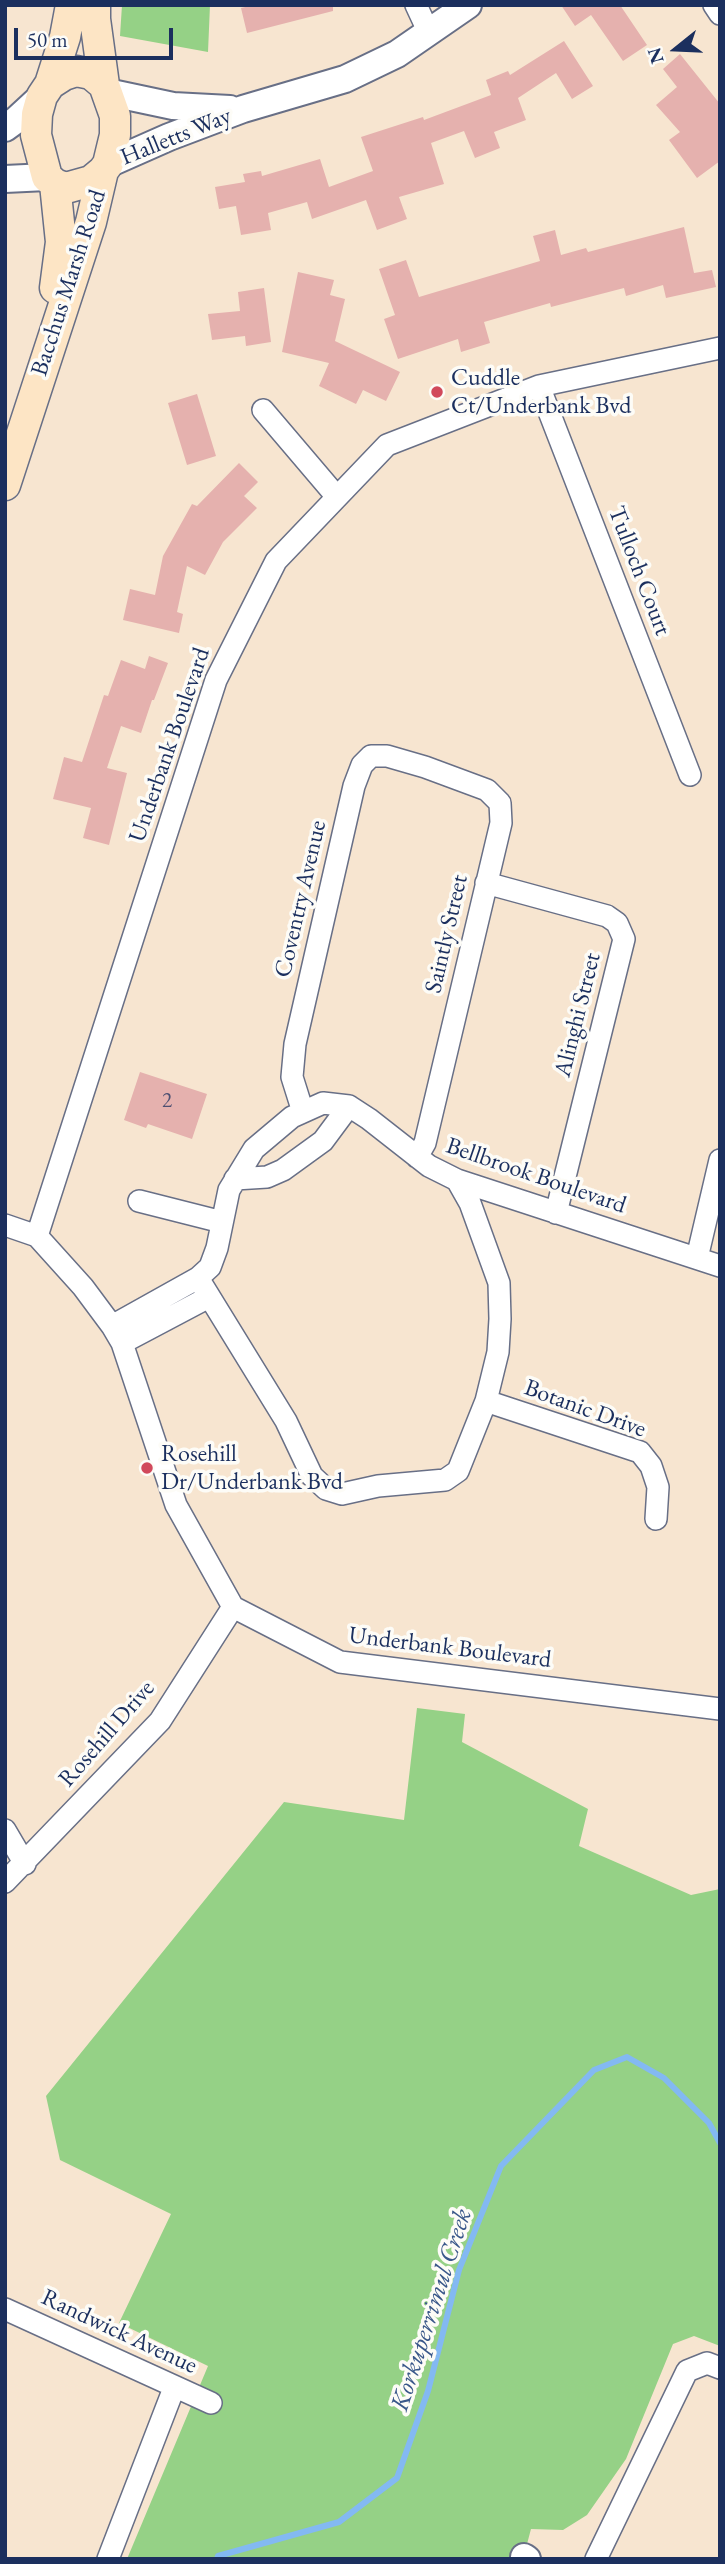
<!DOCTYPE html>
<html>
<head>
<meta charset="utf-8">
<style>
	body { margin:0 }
	#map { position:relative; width:725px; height:2564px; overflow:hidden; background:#f7e5d0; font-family:"EB Garamond",serif }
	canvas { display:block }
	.frame { position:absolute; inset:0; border:7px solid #1b2f5e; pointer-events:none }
	.north { position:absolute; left:641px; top:14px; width:70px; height:70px; -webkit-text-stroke:5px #fdfcf7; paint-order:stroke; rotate:252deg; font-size:19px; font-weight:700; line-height:28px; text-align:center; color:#1b2f5e }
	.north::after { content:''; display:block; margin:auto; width:24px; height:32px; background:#1b2f5e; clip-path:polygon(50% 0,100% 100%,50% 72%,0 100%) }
	.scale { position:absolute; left:14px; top:28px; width:159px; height:32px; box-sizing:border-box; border:4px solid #1b2f5e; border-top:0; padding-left:9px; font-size:21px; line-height:24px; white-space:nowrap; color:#1b2f5e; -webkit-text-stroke:5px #fdfcf7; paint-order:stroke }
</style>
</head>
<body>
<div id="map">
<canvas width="725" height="2564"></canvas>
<div class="frame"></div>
<div class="north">N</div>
<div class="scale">50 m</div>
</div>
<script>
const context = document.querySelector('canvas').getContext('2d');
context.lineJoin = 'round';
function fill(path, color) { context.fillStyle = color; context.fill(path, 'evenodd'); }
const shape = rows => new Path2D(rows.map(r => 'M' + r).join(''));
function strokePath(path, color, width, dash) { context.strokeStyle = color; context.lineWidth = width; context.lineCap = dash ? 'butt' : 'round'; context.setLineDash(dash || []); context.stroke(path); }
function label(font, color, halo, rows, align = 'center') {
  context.font = font + ' "EB Garamond",serif'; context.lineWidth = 7; context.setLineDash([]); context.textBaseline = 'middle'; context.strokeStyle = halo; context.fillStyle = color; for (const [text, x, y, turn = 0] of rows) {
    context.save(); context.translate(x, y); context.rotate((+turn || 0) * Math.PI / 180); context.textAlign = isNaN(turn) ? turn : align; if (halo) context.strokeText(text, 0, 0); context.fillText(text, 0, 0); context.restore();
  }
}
const green = shape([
	[122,5,210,5,208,52,120,36],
	[417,1708,465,1714,462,1742,588,1809,579,1846,691,1895,720,1889,720,2346,694,2336,673,2344,626,2459,587,2515,563,2530,531,2529,523,2559,127,2559,208,2366,119,2323,171,2214,60,2160,46,2096,284,1802,404,1820]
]);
const stream = shape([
	[217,2559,218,2556,339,2522,397,2478,428,2391,459,2270,501,2166,594,2070,627,2057,664,2078,709,2123,720,2143]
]);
const building = shape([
	[254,5,333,5,333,11,247,33,241,8],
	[561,5,620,5,647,45,623,61,591,15,575,26],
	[564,41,593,86,572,99,556,73,518,98,526,120,494,132,500,148,475,158,464,131,431,143,444,184,399,197,407,219,377,230,366,200,312,219,307,202,268,213,271,230,241,235,236,206,219,209,215,187,245,182,243,174,261,171,262,176,320,159,329,187,373,171,361,137,423,117,424,120,491,95,486,80,508,71,510,75],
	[680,54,720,104,720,161,697,178,669,140,680,132,656,105,677,87,663,69],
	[684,227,694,273,712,270,716,287,666,298,663,285,626,296,624,288,551,307,550,303,484,322,490,343,461,352,458,339,398,359,384,319,395,315,379,269,406,260,419,297,540,261,533,236,555,230,561,255,586,248,588,252],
	[298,272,334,280,330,295,345,299,335,341,400,372,386,401,363,390,356,404,319,386,329,363,282,352],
	[264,288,271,342,246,346,245,336,212,340,208,314,240,311,238,292],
	[197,394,216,456,187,465,168,403],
	[239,463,258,482,244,496,257,508,223,542,205,575,187,566,177,612,183,614,179,633,123,620,130,589,155,595,163,556,192,504,197,506],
	[149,656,168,663,154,700,152,700,141,733,121,726,107,768,127,773,109,845,83,838,91,808,53,799,64,757,82,762,104,695,108,696,121,660,145,669],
	[140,1072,207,1094,192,1139,148,1124,146,1128,124,1120]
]);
const minor = shape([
	[416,5,429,33],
	[714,5,720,14],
	[539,386,690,775],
	[263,410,337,497],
	[486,883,607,916,617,923,624,939,556,1213],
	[303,1112,292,1077,295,1044,354,786,362,765,371,756,387,756,425,767,487,790,500,803,501,823,425,1143,417,1157],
	[235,1179,267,1177,283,1170,323,1141,349,1106],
	[139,1201,222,1222],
	[5,1225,37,1236,83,1287,112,1326,122,1343,176,1505,233,1607,340,1662,720,1709],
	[37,1236,216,680,276,561,387,445,539,386,720,348],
	[697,1258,720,1160],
	[198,1278,286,1421,312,1476,326,1489,342,1494,378,1486,445,1480,458,1471,486,1401,498,1352,500,1319,499,1283,470,1203,457,1180],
	[112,1326,198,1278,210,1267,217,1248,229,1190,254,1149,292,1117,323,1103,349,1106,369,1119,429,1166,457,1180,720,1266],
	[122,1343,209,1297],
	[486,1401,640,1452,651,1466,658,1487,656,1519],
	[5,1830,25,1864],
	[5,1882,160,1721,233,1607],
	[5,2309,211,2403],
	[108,2559,174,2388],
	[596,2559,687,2371,707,2363,720,2368]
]);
const tertiary = shape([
	[107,92,173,106,230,109],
	[5,128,16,120,42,96],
	[108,164,169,137,243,109,345,79,397,54,468,5],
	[5,179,47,177],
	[524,2557,527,2559]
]);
const secondary = shape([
	[95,5,95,19,104,85],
	[76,71,91,74,104,85,115,116,115,135,108,164,103,171,91,181,66,188,55,184,47,177,36,135,37,114,42,96,50,84,64,75,76,71],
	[50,84,65,37,71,5],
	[55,184,61,242,55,288],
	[5,485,91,222,103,171]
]);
const markers = [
	[437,392,7,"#d1495b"],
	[147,1468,7,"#d1495b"]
];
const numberNames = [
	["2",167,1101]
];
const streetNames = [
	["Halletts Way",176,137,-22],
	["Bacchus Marsh Road",69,283,-72],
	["Tulloch Court",639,571,69],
	["Underbank Boulevard",170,745,-71],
	["Coventry Avenue",301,899,-77],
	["Saintly Street",447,934,-77],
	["Alinghi Street",578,1015,-76],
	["Bellbrook Boulevard",536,1176,19],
	["Botanic Drive",585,1409,20],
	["Underbank Boulevard",450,1648,7],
	["Rosehill Drive",107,1734,-49],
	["Randwick Avenue",119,2332,25]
];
const poiNames = [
	["Cuddle",451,378],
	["Ct/Underbank Bvd",451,406],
	["Rosehill",161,1454],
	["Dr/Underbank Bvd",161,1482]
];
const waterNames = [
	["Korkuperrimul Creek",432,2310,-72]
];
fill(green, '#95d186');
strokePath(stream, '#83b9f2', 6);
fill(building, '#e5b1ae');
strokePath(minor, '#686f86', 24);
strokePath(tertiary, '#686f86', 30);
strokePath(secondary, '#686f86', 33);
strokePath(minor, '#fff', 21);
strokePath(tertiary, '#fff', 26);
strokePath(secondary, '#fde5c5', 30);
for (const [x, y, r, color] of markers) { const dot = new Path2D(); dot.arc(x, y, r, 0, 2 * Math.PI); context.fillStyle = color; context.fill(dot); strokePath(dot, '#fdfcf7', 2.5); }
label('21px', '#4e5072', null, numberNames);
label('24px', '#1b2f5e', '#fdfcf7', streetNames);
label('24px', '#1b2f5e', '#fdfcf7', poiNames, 'left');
label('italic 26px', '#3a588a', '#fdfcf7', waterNames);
</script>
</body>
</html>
